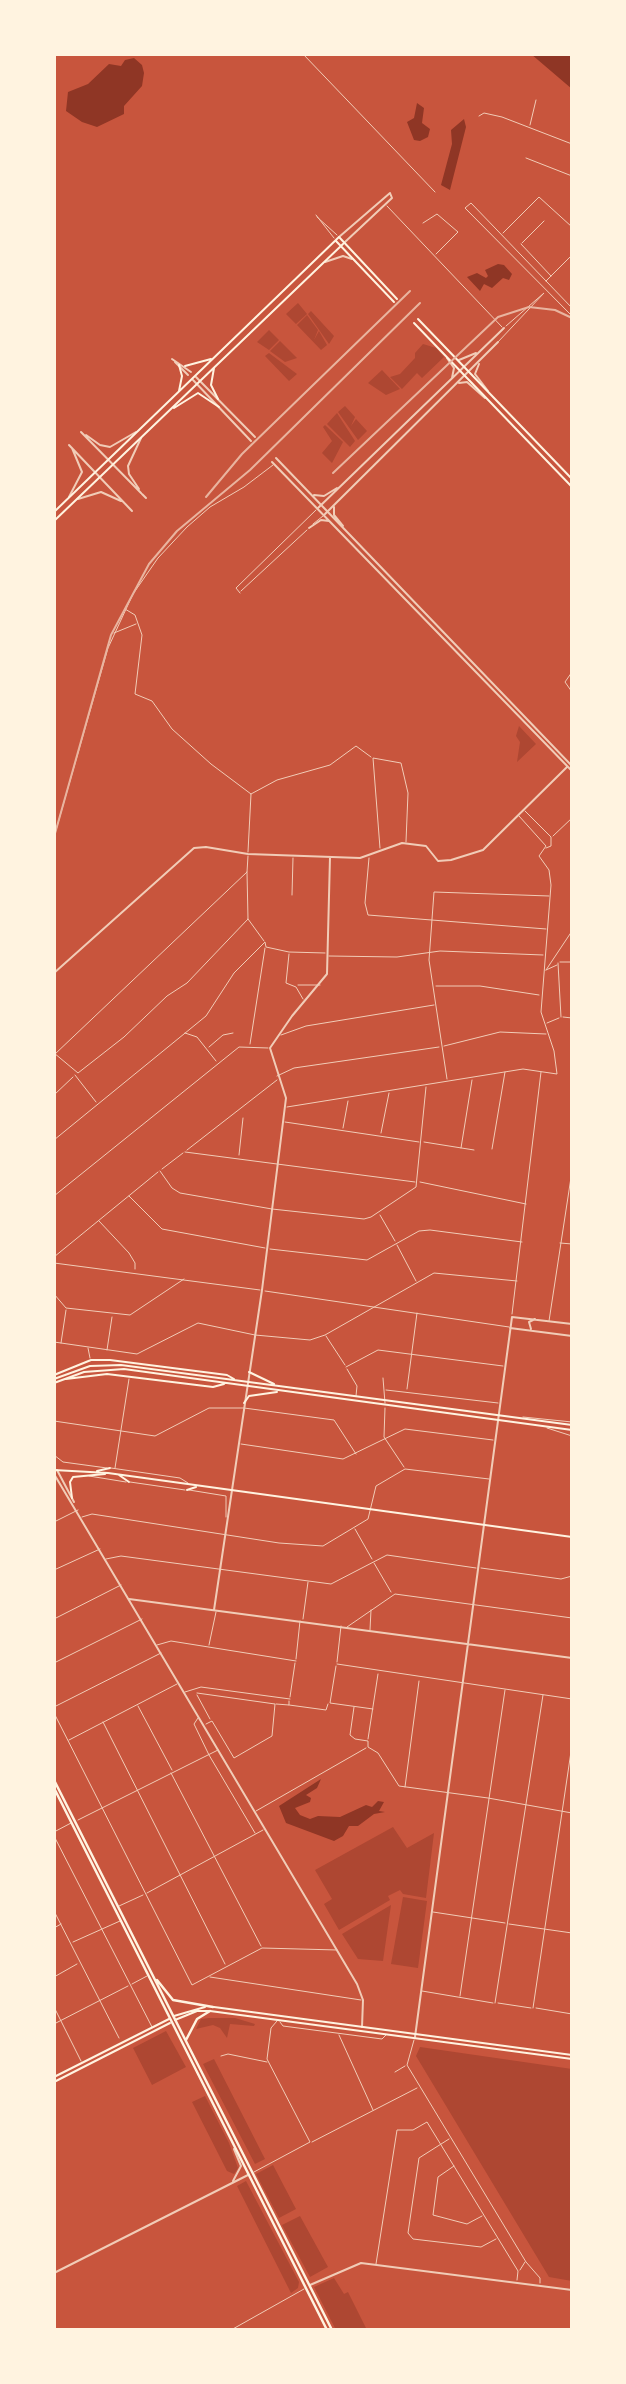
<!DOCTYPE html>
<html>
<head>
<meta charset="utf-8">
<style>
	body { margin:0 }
	#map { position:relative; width:626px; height:2384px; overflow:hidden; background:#c8553d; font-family:"PT Sans Narrow",sans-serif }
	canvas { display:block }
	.frame { position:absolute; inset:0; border:56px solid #fff3e0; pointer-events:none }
</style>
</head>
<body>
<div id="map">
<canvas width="626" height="2384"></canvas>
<div class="frame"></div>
</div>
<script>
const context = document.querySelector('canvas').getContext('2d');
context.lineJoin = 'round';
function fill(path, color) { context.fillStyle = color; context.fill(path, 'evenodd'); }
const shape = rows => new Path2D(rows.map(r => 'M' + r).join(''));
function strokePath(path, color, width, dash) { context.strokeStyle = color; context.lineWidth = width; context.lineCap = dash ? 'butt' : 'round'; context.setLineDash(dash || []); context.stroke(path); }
const green = shape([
	[298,303,307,314,296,324,286,314],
	[311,311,334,336,329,344,308,314],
	[307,315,318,330,314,340,319,331,327,345,321,350,297,325],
	[269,330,279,340,269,350,257,342],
	[280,341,297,358,285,362,270,351],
	[423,344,436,348,444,357,422,378,417,373,402,389,390,377,400,374,415,358,415,353],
	[269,353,297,374,289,381,265,356],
	[382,370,400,389,386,395,368,383],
	[345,406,355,417,351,426,356,419,367,431,358,440,338,412],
	[337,413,355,441,350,447,327,424],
	[325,425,343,442,332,463,322,453,332,441,323,427],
	[519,726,536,744,517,762,520,742,516,736],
	[393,1827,407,1848,434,1833,426,1898,403,1894,400,1890,388,1896,390,1900,339,1930,324,1904,332,1899,315,1870],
	[403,1897,427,1901,418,1968,391,1964],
	[391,1905,383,1961,358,1959,342,1934],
	[209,2018,235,2018,255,2024,254,2026,230,2024,227,2038,220,2028,213,2025,196,2029,201,2019],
	[166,2031,186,2067,152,2085,133,2048],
	[420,2047,572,2069,572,2281,549,2277,416,2056],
	[214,2059,265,2159,255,2164,203,2064],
	[205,2096,229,2143,238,2168,234,2174,227,2171,192,2102],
	[273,2165,296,2209,279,2218,256,2174],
	[246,2181,299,2282,298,2288,291,2293,237,2186],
	[300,2216,328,2267,310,2277,282,2225],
	[334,2278,344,2294,348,2292,367,2330,336,2330,314,2287]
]);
const water = shape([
	[531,54,572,54,572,89],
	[134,58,142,65,144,73,142,86,124,106,124,114,97,127,82,122,66,111,68,92,88,84,109,64,121,66,125,60],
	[417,103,424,108,422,123,430,129,428,137,420,141,414,140,407,122,414,118],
	[464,119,466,127,450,190,441,185,452,144,451,130],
	[498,264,504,265,512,274,509,280,503,278,492,288,484,284,480,291,467,277,477,273,486,278,488,276,485,270],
	[321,1779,317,1788,306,1795,311,1798,310,1802,295,1808,300,1815,310,1819,318,1816,340,1817,366,1805,372,1807,378,1801,384,1802,379,1811,385,1812,374,1814,358,1826,349,1826,343,1836,334,1841,286,1823,279,1806]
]);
const minor = shape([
	[303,54,435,192],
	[479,116,484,113,502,117,572,144],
	[530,125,536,100],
	[526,158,572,176],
	[572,195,572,205],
	[387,206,502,327],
	[316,215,334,238],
	[317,217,337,235],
	[423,223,437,214,458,232,436,254],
	[503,233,539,197,572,227],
	[522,243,544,221],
	[521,244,551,276],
	[546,281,572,255],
	[572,308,471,203,465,208,572,316],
	[498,342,544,293,506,326],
	[313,524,323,516],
	[241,591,307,530],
	[240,593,236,588,316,510],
	[125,609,135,615,142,635,135,694,152,701,172,729,211,764,251,794,248,852],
	[114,633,136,624],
	[572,672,565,682,572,692],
	[251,794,277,780,330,765,356,746,371,757],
	[525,811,551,837,551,846,546,848],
	[553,836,572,818],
	[54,837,108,648,133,594,158,558,187,527,210,507,244,487,273,465],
	[380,848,373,758,401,763,408,793,406,842],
	[369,858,365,903,368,915,546,929],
	[292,895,293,858],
	[248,919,264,941],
	[289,954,286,983,296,987,303,999],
	[329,956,397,957,440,951,543,955],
	[560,962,572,962],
	[558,963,561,1017],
	[546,970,572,931],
	[546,970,557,965],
	[298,985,320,985],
	[436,986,480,986,539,995],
	[563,1017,572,1018],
	[547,1023,559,1018],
	[185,1033,197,1037,216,1061],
	[281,1035,306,1026,434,1005],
	[250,1044,265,948],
	[444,1046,500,1032,546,1034],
	[209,1047,223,1035,233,1033],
	[54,1053,78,1073,124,1037,167,996,187,983,248,919,247,872],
	[54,1055,247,872,248,856],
	[75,1075,96,1102],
	[277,1076,294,1068,439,1047],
	[447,1079,429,960,434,892,549,896],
	[54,1095,73,1077],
	[287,1107,523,1069,557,1074,554,1051,541,1012,551,885,549,870,539,856,546,846,519,816],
	[285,1122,419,1142],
	[343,1128,348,1101],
	[381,1133,389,1093],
	[54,1140,206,1016,234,973,265,942,266,947,289,952,325,953],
	[424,1142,474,1150],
	[461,1148,472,1080],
	[492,1149,505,1072],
	[187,1150,277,1080],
	[185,1152,415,1182],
	[239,1155,243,1118],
	[162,1169,183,1153],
	[160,1171,172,1188,180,1193,272,1209,364,1219,371,1217,416,1187,426,1087],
	[420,1182,526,1204],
	[54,1196,239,1047,268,1048],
	[129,1196,162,1229,265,1248],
	[380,1215,395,1241],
	[99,1221,129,1253,135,1263,135,1269],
	[560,1243,572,1244],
	[397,1245,416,1281],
	[270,1249,367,1260,419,1231,430,1230,522,1242],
	[54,1257,158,1172],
	[54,1263,260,1290],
	[265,1291,509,1327],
	[54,1294,66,1308,130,1315,184,1279],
	[512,1314,541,1072],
	[549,1321,572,1171],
	[326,1336,345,1365],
	[54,1342,137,1354,198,1323,255,1335,310,1340,325,1335,434,1273,517,1281],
	[61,1343,66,1310],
	[88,1348,90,1358],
	[107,1350,112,1317],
	[346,1367,378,1350,503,1366],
	[347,1369,357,1386,356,1396],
	[383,1378,385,1403],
	[407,1389,417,1313],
	[386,1390,498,1403],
	[385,1408,384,1437,404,1467],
	[523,1417,572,1422],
	[54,1421,155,1436,209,1408,244,1408,334,1420,356,1454],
	[547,1428,572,1436],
	[241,1444,343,1459,405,1429,493,1440],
	[54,1455,63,1462,107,1468],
	[111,1468,180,1478,188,1483],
	[115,1468,129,1379],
	[89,1476,126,1482],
	[130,1482,185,1490],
	[189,1490,226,1496,226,1517],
	[82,1517,92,1514,279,1543,323,1546,368,1519,376,1486,405,1469,489,1479],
	[54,1522,78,1510],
	[355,1529,372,1559],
	[106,1559,121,1556,331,1584,387,1555,476,1568],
	[374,1563,391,1592],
	[481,1568,561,1579,572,1576],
	[54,1570,100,1549],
	[54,1619,121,1585],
	[303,1619,308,1582],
	[347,1627,395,1594,572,1618],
	[370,1630,371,1610],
	[157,1645,171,1641,296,1661],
	[209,1645,216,1612],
	[296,1659,300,1621],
	[337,1662,341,1626],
	[54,1663,142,1619],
	[337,1664,572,1699],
	[336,1666,330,1703,373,1709],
	[185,1692,201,1687,290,1699],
	[197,1693,275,1704,272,1736,234,1758,212,1721,206,1724],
	[197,1695,210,1719],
	[290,1697,295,1663],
	[276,1704,289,1705,289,1701],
	[289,1705,326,1710,328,1704],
	[138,1706,172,1770],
	[54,1707,161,1653],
	[354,1707,350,1735,355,1739,368,1741,368,1747,378,1753,399,1786,488,1798,572,1813],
	[54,1713,192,1985,262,1948,337,1950],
	[198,1718,194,1724,209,1755,255,1833],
	[103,1722,225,1964],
	[368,1739,378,1674],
	[69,1740,177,1684],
	[171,1773,261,1946],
	[405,1787,419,1681],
	[256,1811,366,1748],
	[78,1820,218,1750],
	[54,1832,71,1823],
	[54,1836,152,2027],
	[147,1893,263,1830],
	[119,1906,143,1895],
	[54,1911,119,2038],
	[433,1912,505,1923],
	[509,1924,572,1933],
	[54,1928,61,1924],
	[73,1942,120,1921],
	[54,1977,77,1964],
	[210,1977,361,2000],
	[132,1984,147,1976],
	[422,1991,493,2003],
	[460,1996,505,1690],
	[495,2003,543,1695],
	[498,2003,531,2008],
	[54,2007,81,2061],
	[533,2008,572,1745],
	[536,2008,572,2014],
	[571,2012,572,2004],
	[280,2022,283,2026,382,2039,386,2035],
	[54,2024,128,1986],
	[339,2035,373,2110],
	[414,2040,407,2065,526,2262,540,2278,540,2283],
	[221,2056,228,2054,267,2062],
	[395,2072,405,2066],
	[449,2139,419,2158,408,2233,413,2239,481,2247,496,2239],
	[312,2142,417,2088],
	[454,2166,438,2177,433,2215,467,2224,482,2216],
	[254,2172,310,2142,267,2059,271,2028,277,2021],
	[376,2264,397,2130,413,2130,427,2122,518,2271,517,2280],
	[520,2270,525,2262],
	[231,2330,304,2289]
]);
const tertiary = shape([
	[339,237,390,193,392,198,345,242],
	[325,262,343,256,352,259],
	[447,358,454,368,452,378],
	[172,359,191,372],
	[459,360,476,353],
	[175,362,188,375],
	[479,364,475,374,488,391],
	[196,377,255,437],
	[193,380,251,441],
	[459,383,467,382,485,398],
	[81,432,141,493],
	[86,435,100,445,110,447,136,432],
	[69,445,132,511],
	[276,458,572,766],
	[272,462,572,771],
	[139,489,129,474,128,466,141,438],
	[142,494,146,498],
	[314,495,324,496,337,488],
	[69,497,82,472,72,448],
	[78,499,101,492,121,501],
	[334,507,334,515,343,526],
	[318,508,504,328],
	[325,514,498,342],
	[309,528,321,520,329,521],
	[54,973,194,848,206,847,248,854,360,858,402,843,426,846,438,861,451,860,483,850,567,767],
	[510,1328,572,1336],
	[531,1329,529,1322,535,1319],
	[57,1470,74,1502],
	[54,1474,357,1984,363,2000,362,2027],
	[129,1599,572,1658],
	[214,1610,262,1290,286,1098,270,1048,292,1016,327,974,330,857],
	[415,2037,512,1317,572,1324],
	[233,2181,241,2166,234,2149],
	[54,2273,248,2175],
	[310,2285,361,2263,572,2290]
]);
const secondary = shape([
	[336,241,394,302],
	[418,319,572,479],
	[414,323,572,487],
	[179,365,182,376,179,391],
	[185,366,211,359],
	[214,368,211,385,218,399],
	[174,408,198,393,219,407],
	[54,512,339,237,397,299],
	[54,521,343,244],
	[249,1372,274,1384],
	[54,1375,91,1360,110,1360,227,1375,234,1379],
	[54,1379,90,1366,121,1365,572,1425],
	[66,1379,107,1374,213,1387,224,1384],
	[54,1383,84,1372,124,1369,572,1430],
	[244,1403,249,1396,277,1392],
	[54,1470,108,1473,572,1537],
	[97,1471,110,1468],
	[119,1475,129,1482],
	[187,1490,196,1487],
	[72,1498,70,1482,73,1477,105,1474],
	[214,2007,572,2055],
	[174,2016,205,2007],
	[175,2020,197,2011,210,2011,572,2059],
	[54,2077,169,2019],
	[54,2082,170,2023]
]);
const primary = shape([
	[54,1780,332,2330],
	[54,1788,327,2330],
	[157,1980,173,2000,213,2007],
	[186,2040,197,2019,210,2011]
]);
const tram = shape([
	[333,473,498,317,529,307,555,310,572,318]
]);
const rail = shape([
	[206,497,242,454,410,291],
	[54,837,111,635,149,564,177,531,250,470,420,303]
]);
fill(green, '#ae4732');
fill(water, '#8f3625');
strokePath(minor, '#f1ccb7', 1);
strokePath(tertiary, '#f1ccb7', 2);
strokePath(secondary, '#fff3e0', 2);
strokePath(primary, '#fff3e0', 2.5);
strokePath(tram, '#e9b49f', 2);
strokePath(rail, '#e9b49f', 2);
</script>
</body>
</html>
